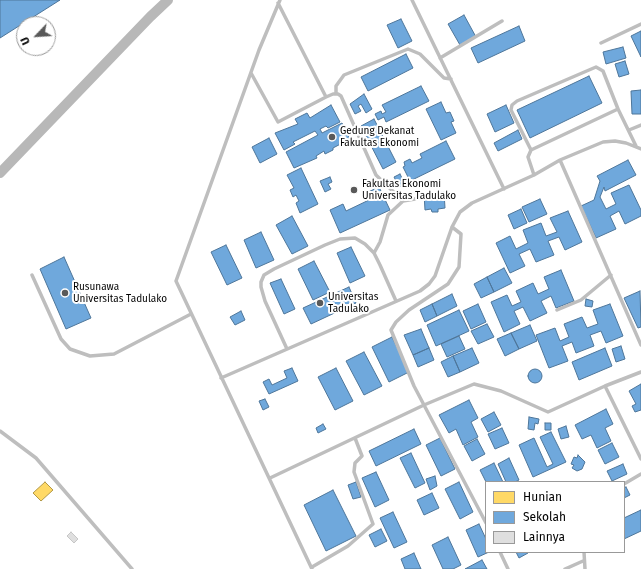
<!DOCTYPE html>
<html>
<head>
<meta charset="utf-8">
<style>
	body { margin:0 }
	#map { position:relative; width:641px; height:569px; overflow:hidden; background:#fff; font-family:"Fira Sans",sans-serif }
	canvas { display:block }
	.legend { position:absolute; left:485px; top:481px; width:140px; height:72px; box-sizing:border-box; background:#fff; border:1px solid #999; margin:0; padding:5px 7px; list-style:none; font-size:12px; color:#000 }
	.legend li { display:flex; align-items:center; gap:8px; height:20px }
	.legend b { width:20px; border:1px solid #999 }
	.north { position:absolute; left:16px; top:16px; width:40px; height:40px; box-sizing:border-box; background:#fff; border:1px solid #999; border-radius:50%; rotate:245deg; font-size:11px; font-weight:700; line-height:16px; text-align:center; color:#000 }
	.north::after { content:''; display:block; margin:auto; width:14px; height:18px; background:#595959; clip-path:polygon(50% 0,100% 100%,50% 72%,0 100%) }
</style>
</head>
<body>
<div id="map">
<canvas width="641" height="569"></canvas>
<ul class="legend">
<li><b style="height:11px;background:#ffd966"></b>Hunian</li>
<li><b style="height:11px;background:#6fa8dc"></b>Sekolah</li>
<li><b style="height:11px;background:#dfdfdf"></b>Lainnya</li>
</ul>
<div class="north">U</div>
</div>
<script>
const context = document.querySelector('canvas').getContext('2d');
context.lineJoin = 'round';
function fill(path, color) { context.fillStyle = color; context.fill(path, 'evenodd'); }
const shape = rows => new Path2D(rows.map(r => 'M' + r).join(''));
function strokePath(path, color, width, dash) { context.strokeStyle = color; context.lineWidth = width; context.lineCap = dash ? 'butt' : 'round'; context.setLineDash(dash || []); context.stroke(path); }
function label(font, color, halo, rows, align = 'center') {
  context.font = font + ' "Fira Sans",sans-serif'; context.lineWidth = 4; context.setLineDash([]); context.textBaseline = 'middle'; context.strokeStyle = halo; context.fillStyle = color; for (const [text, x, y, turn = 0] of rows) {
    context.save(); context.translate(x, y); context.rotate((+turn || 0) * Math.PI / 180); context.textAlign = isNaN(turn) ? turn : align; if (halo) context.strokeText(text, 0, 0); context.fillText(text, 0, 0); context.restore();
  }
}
const homes = shape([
	[45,482,53,490,41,501,33,493,45,482]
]);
const schools = shape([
	[0,0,60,0,0,38,0,0],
	[464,15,476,37,460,45,448,24,464,15],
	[401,19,412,41,398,48,387,25,401,19],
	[519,26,525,41,478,63,471,48,519,26],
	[641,31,641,57,631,36,641,31],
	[623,47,626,58,606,64,603,52,623,47],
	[406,54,413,68,368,91,361,77,406,54],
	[625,61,629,74,619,77,615,64,625,61],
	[589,76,602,103,530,138,517,110,589,76],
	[421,86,429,101,386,122,384,117,378,120,375,114,381,111,382,114,386,112,382,105,421,86],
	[641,90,641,114,632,114,631,91,641,90],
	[364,94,372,109,366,113,361,104,358,106,361,111,355,114,350,104,364,94],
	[441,102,446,113,450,112,454,121,451,122,456,133,441,140,426,109,441,102],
	[331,105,340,122,328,128,326,126,320,129,322,133,342,123,350,139,333,148,333,150,325,154,324,151,316,156,317,158,294,168,286,152,318,135,315,131,293,142,295,144,284,150,275,133,298,124,295,119,307,113,310,118,331,105],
	[506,105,514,123,495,132,487,114,506,105],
	[374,119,396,162,383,169,361,126,374,119],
	[518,130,522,139,498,151,494,143,518,130],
	[269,138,277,154,260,163,252,147,269,138],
	[446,141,455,159,410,181,403,167,405,166,404,162,410,159,412,163,422,158,420,154,446,141],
	[628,160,636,175,605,191,604,187,600,197,606,209,616,204,611,193,629,185,641,210,641,216,625,224,619,211,610,216,616,229,596,238,581,206,594,200,600,181,597,176,628,160],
	[301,168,318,204,300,213,296,203,299,201,296,195,293,197,290,190,294,188,287,175,301,168],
	[400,174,405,184,399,187,394,177,400,174],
	[330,177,332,182,328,184,331,189,325,192,320,181,330,177],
	[379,187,390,210,340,233,330,210,343,204,346,211,369,200,366,193,379,187],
	[444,192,445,208,438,209,438,212,432,212,431,209,425,210,424,194,444,192],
	[540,199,547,214,529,222,522,207,540,199],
	[521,209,527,223,514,229,508,215,521,209],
	[568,211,582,242,565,250,559,237,548,241,554,255,536,262,530,249,519,254,525,266,510,273,496,243,510,236,516,249,528,243,523,230,541,223,546,236,557,232,550,218,568,211],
	[292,216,308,246,292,254,276,225,292,216],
	[261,232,274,260,256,268,244,240,261,232],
	[226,245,242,278,227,285,211,252,226,245],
	[351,247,365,276,350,283,337,253,351,247],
	[64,257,91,318,66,329,40,269,64,257],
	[314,261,330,292,313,300,298,269,314,261],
	[504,268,512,283,494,292,487,277,504,268],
	[561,270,574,301,556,308,551,296,541,301,547,313,530,321,523,307,514,311,520,324,504,332,491,302,507,295,512,306,521,302,516,291,533,283,538,294,549,289,544,277,561,270],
	[487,277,494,292,481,298,474,284,487,277],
	[281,279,295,309,284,314,270,283,281,279],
	[349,287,356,303,311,324,303,308,349,287],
	[640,291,641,327,638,328,624,298,640,291],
	[452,294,457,306,437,316,432,304,452,294],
	[586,299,593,301,592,307,585,306,586,299],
	[432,304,437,316,425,322,420,310,432,304],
	[478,304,486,322,471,329,463,311,478,304],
	[610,304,623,336,606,343,601,331,590,335,594,346,576,353,572,342,562,346,568,361,549,368,536,335,555,328,560,341,569,337,564,324,582,317,587,328,598,324,593,310,610,304],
	[459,310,469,331,436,346,427,325,459,310],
	[241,311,245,320,235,325,230,317,241,311],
	[487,324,494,337,478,344,471,331,487,324],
	[530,325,537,341,519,349,511,333,530,325],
	[421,329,429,348,413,355,404,335,421,329],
	[511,333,519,349,505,356,497,339,511,333],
	[459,336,465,349,447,357,441,344,459,336],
	[392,337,409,372,389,382,372,347,392,337],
	[621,346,625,359,616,362,612,349,621,346],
	[429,348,434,360,418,367,413,355,429,348],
	[472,348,479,363,460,372,453,356,472,348],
	[605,348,612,366,579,380,572,362,605,348],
	[364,352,382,386,364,395,346,361,364,352],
	[453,356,460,372,448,377,441,362,453,356],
	[292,368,298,381,269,394,263,382,269,379,272,385,287,378,284,371,292,368],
	[336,368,353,401,335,410,318,377,336,368],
	'528 376a7 7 0 1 1 14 0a7 7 0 1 1-14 0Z',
	[641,384,641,410,635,412,632,406,636,404,629,391,641,384],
	[265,399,269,407,263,410,259,401,265,399],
	[469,400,478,418,471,422,478,437,463,445,456,429,449,433,439,415,469,400],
	[606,409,613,424,605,428,611,441,597,448,591,435,582,439,575,425,606,409],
	[494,412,501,425,488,432,481,419,494,412],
	[529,417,539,419,538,424,535,423,534,430,528,429,529,417],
	[545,423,551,423,551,430,545,430,545,423],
	[323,424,326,429,318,433,316,428,323,424],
	[566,426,569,437,561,439,558,429,566,426],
	[502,428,509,443,495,449,488,434,502,428],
	[414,429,421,444,376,466,369,451,414,429],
	[551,432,566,462,533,477,519,445,534,438,547,467,553,464,540,437,551,432],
	[440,438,455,469,441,476,426,445,440,438],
	[477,439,485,454,472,461,464,446,477,439],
	[612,443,619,457,605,464,598,450,612,443],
	[411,453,425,483,415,488,400,458,411,453],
	[578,455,585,462,582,469,577,471,572,468,574,465,571,464,574,457,577,458,578,455],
	[509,458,519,480,515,482,506,482,498,464,509,458],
	[494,463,503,482,486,482,480,470,494,463],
	[623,464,627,474,612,481,607,471,623,464],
	[376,472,389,500,375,507,362,478,376,472],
	[435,476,437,486,430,490,426,479,435,476],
	[356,482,361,497,353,499,348,485,356,482],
	[459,482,473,512,460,519,445,489,459,482],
	[626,487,630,495,624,498,624,488,626,487],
	[333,490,356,536,326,551,304,505,333,490],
	[432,493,439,508,424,515,417,500,432,493],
	[641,510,641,531,624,539,624,518,641,510],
	[393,512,407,542,394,548,380,518,393,512],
	[479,524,486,539,486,552,489,552,478,557,466,530,479,524],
	[381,529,387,541,375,547,369,535,381,529],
	[448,537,461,565,453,569,443,569,432,545,448,537],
	[516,552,528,552,528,553,519,558,516,552],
	[414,553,421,569,405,569,401,559,414,553],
	[482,560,487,569,465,569,482,560]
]);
const building = shape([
	[71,532,78,539,74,543,67,536,71,532]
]);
const lane = shape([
	[280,0,259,50,176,281,312,569],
	[412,0,504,189],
	[601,43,641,24],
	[440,58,502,21],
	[251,73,278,122,326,97,278,3],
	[336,94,336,86,344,75,408,49,420,54,444,78,451,79],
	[326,97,333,94,338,94,341,96,376,175,403,201],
	[629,130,641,125],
	[531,150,511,110,512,105,517,101,596,67,603,71,618,109],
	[560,160,641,345],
	[534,175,528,157,531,150,618,109,636,146],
	[452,227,461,234,459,267,448,284,409,310,396,322,391,330,414,386,486,523],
	[374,253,380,242,388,215,403,201,415,199],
	[32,275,61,339,70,349,90,356,114,354,191,314],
	[557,310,581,300,611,275],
	[287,349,265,301,261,287,261,282,264,275,274,269,325,245,340,239,355,238,365,244,374,253,380,265,396,301],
	[221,378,420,291,429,284,435,276,452,227,460,212,472,203,534,175,560,160,603,142,615,141,626,143,641,149],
	[605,386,641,459],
	[0,431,36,458,132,569],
	[270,478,424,405,474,384,501,391,548,412,605,386,641,372],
	[624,484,641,474],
	[500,552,508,569],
	[584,552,585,569],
	[312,567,348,546,373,524,354,472,355,463,362,456,355,438],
	[565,569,583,561]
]);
const secondary = shape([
	[0,173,150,17,168,0]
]);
const markers = [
	[332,137,4,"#595959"],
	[354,190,4,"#595959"],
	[65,293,4,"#595959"],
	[320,303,4,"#595959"]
];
const poiNames = [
	["Gedung Dekanat",340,131],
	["Fakultas Ekonomi",340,143],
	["Fakultas Ekonomi",362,184],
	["Universitas Tadulako",362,196],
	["Rusunawa",73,287],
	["Universitas Tadulako",73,299],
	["Universitas",328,297],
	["Tadulako",328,309]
];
fill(homes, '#ffd966');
strokePath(homes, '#b29847', 1);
fill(schools, '#6fa8dc');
strokePath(schools, '#4e769a', 1);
fill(building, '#dfdfdf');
strokePath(building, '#c7c7c7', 1);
strokePath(lane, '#bebebe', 3.5);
strokePath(secondary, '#b8b8b8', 10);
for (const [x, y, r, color] of markers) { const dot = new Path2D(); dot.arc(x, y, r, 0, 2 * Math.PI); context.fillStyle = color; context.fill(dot); strokePath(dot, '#fff', 1.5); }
label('10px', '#000', '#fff', poiNames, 'left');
</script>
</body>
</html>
